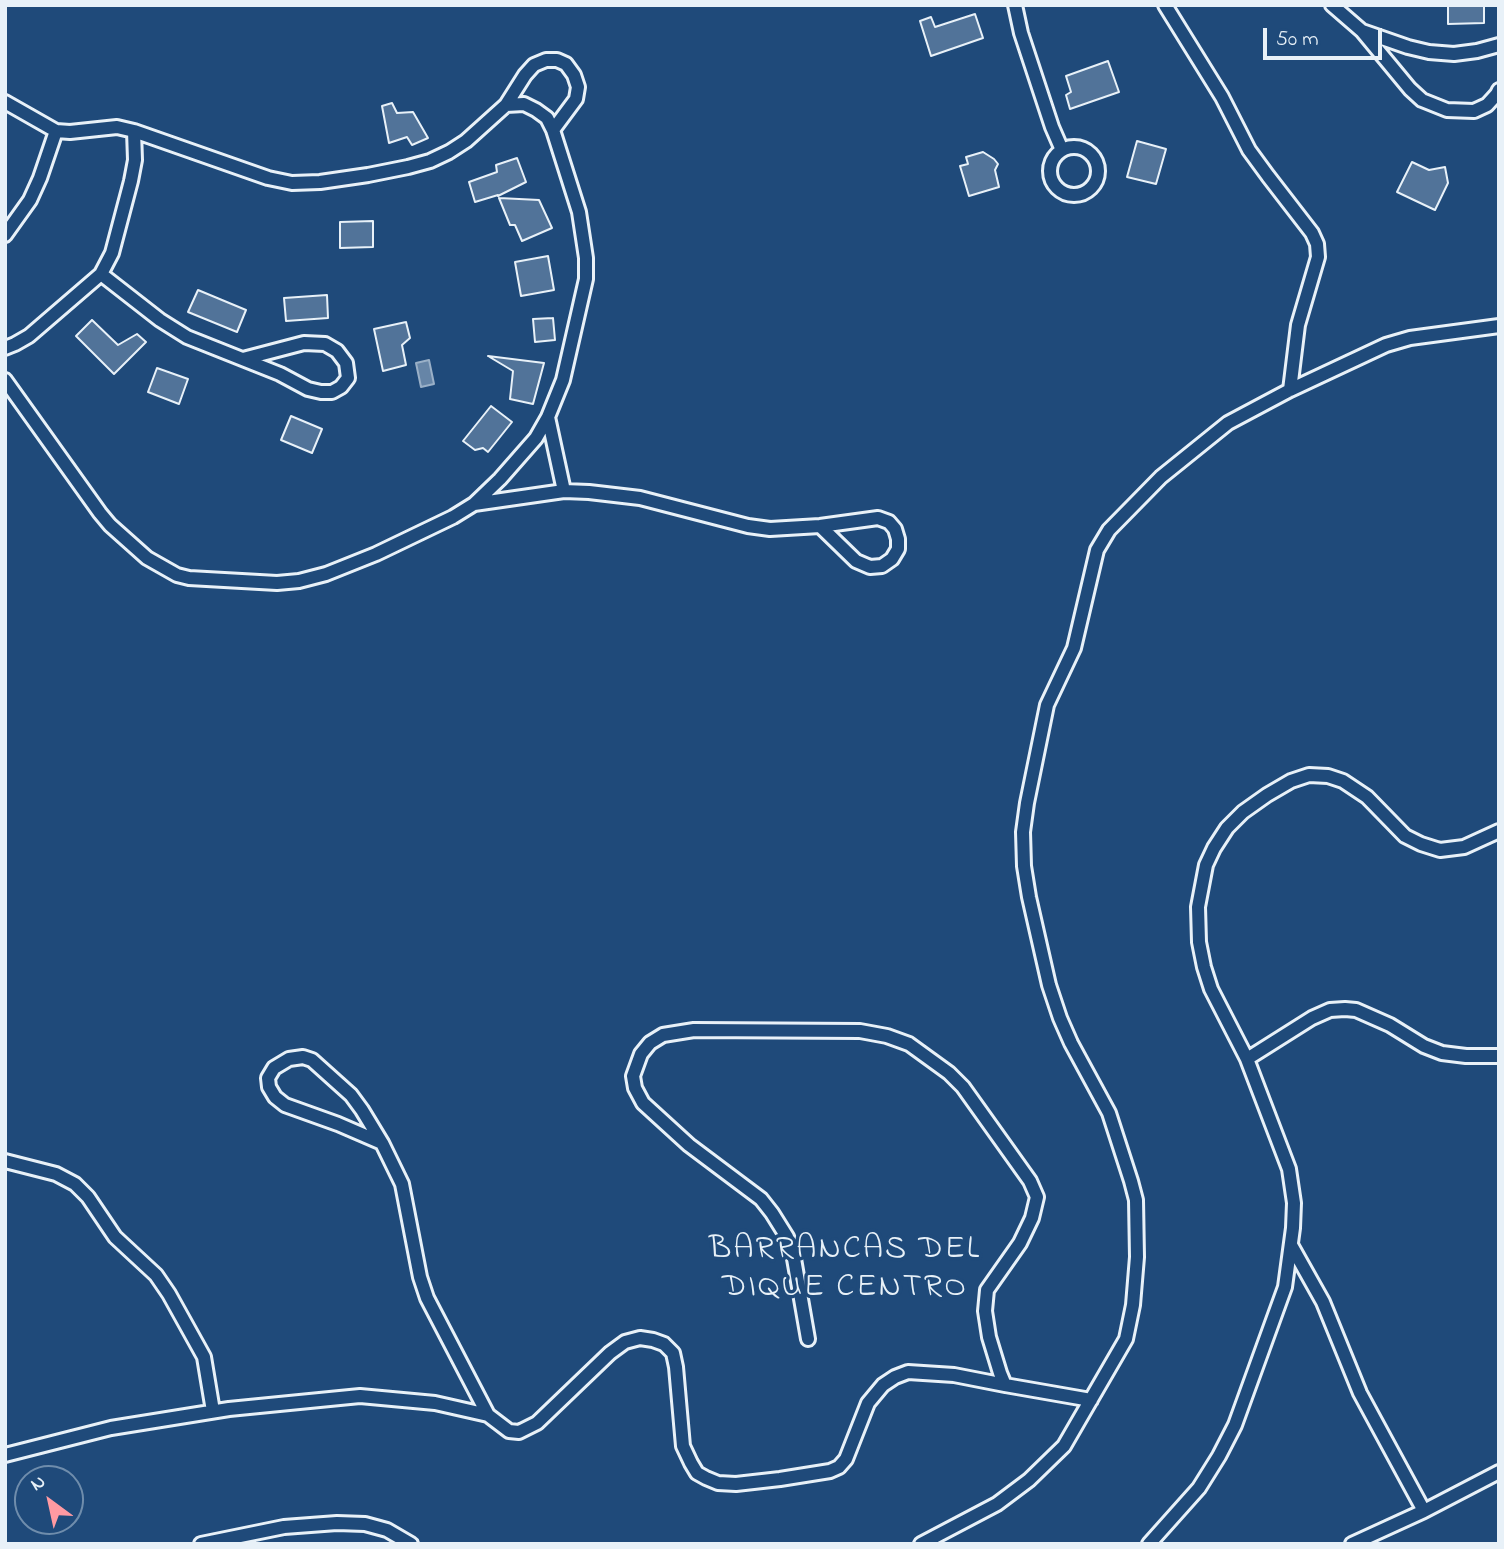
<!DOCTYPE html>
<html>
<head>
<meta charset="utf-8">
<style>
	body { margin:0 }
	#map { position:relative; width:1504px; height:1549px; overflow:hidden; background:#1f4a7a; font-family:"Indie Flower",sans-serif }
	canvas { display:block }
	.frame { position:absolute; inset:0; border:7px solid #e8f1f8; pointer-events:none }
	.north { position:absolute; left:14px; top:1465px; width:70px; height:70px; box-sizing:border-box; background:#1f4a7a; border:2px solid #6f8dac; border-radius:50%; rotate:327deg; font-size:19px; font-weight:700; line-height:28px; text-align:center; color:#e8f1f8 }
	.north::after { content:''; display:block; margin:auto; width:24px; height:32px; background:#ff9aa2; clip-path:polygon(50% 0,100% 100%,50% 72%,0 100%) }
	.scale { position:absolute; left:1263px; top:28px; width:119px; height:32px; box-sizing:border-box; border:4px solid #e8f1f8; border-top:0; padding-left:9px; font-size:21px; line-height:24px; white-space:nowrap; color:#e8f1f8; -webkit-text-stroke:5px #1f4a7a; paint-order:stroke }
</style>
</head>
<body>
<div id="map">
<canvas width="1504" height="1549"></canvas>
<div class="frame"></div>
<div class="north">N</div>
<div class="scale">50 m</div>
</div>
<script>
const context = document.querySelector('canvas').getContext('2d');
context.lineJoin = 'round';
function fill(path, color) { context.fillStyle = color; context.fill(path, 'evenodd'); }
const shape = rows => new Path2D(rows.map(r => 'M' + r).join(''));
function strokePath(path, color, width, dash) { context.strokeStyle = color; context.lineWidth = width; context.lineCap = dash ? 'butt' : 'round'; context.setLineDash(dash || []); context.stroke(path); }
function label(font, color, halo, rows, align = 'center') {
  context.font = font + ' "Indie Flower",sans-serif'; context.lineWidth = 7; context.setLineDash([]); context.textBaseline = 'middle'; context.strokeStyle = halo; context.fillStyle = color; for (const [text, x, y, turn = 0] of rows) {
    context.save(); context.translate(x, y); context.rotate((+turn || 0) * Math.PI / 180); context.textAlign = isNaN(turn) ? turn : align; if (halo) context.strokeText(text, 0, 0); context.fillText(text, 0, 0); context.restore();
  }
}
const water = shape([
	[429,360,434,384,421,387,416,363,429,360]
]);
const building = shape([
	[1448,5,1484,5,1484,23,1448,24,1448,5],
	[975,14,983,38,931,56,920,21,931,17,935,27,975,14],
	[1108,61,1119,92,1070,109,1066,95,1071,92,1066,76,1108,61],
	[392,103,397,113,413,112,428,138,412,145,407,137,389,143,382,106,392,103],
	[1137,141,1166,149,1156,184,1127,177,1137,141],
	[983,152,994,159,998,164,995,170,999,187,969,196,960,166,968,164,966,157,983,152],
	[517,158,526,182,498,196,498,195,475,202,469,182,497,172,496,165,517,158],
	[1412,162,1429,170,1445,167,1448,183,1435,210,1397,192,1412,162],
	[499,198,539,200,552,228,522,241,515,225,510,225,499,198],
	[373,221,373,247,340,248,340,222,373,221],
	[548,256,554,290,521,296,515,262,548,256],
	[198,290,246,310,237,332,188,312,198,290],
	[327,295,328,318,286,321,284,298,327,295],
	[553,318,555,340,535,342,533,319,553,318],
	[92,320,118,345,137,334,146,342,114,374,76,336,92,320],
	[406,322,410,338,402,345,406,365,383,371,374,329,406,322],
	[488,356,544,363,533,404,510,399,513,371,488,356],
	[157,368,188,379,179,404,148,392,157,368],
	[491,406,512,422,488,452,483,448,475,450,463,441,491,406],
	[291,416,322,429,312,453,281,440,291,416]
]);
const street = shape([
	[1015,5,1021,33,1052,127,1062,150],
	[1165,5,1222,97,1249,150,1268,176,1312,233,1317,244,1318,257,1298,325,1290,390],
	[1332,5,1362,31,1408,47,1429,52,1454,54,1477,51,1499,45],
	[1362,31,1410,89,1422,100,1447,110,1474,111,1487,105,1497,94,1499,90],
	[5,102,56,131,70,132,117,127,134,131,268,178,292,183,320,182,368,175,408,167,430,161,449,152,466,141,506,105,524,104,536,110,547,118,553,130,579,212,586,258,586,279,563,380,548,417,536,438,500,479,474,504,453,517,376,554,326,574,299,581,277,583,189,578,177,575,147,558,110,525,100,513,5,380],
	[506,105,525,75,534,65,546,60,557,60,566,64,574,75,578,87,576,99,553,130],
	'1050 171a24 24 0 1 1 48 0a24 24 0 1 1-48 0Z',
	[5,235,30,200,40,178,56,131],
	[101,274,160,320,187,337,280,374,308,389,321,392,332,392,341,387,348,378,346,363,337,351,325,344,304,343,243,359],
	[5,348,15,344,29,336,101,274,112,253,131,181,135,160,134,131],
	[548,417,564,491],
	[474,504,564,491,589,492,640,498,748,526,770,529,820,526,878,518,889,522,895,529,898,539,898,549,892,559,882,566,870,567,856,561,820,526],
	[1247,1059,1312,1018,1330,1010,1345,1009,1356,1010,1390,1025,1424,1046,1442,1053,1466,1056,1499,1056],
	[382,1143,338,1124,285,1105,275,1097,269,1087,268,1078,274,1068,289,1059,303,1057,312,1060,351,1095,362,1110,382,1143,402,1184,420,1277,427,1298,488,1415,509,1431,519,1432,537,1423,610,1353,625,1342,640,1338,653,1340,664,1344,673,1353,676,1367,683,1446,691,1463,697,1473,706,1478,718,1483,736,1484,780,1479,830,1471,839,1467,846,1459,868,1403,883,1385,895,1377,908,1372,954,1375,1005,1385],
	[5,1161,56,1174,75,1184,88,1197,115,1237,156,1275,169,1294,204,1357,213,1411],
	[1291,1245,1323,1302,1360,1393,1424,1511],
	[808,1339,793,1253,787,1237,772,1213,761,1199,689,1145,643,1103,635,1088,633,1076,641,1054,650,1043,663,1035,694,1030,860,1031,887,1036,909,1044,949,1073,963,1087,1030,1181,1037,1197,1032,1218,1020,1243,987,1290,985,1311,989,1337,1000,1373,1005,1385,1091,1400],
	[5,1455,111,1428,229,1409,360,1396,435,1403,488,1415],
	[201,1544,284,1527,337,1523,365,1524,387,1530,411,1544],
	[921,1544,997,1504,1029,1480,1064,1446,1126,1339,1133,1305,1137,1257,1136,1200,1131,1181,1109,1113,1071,1043,1060,1018,1049,985,1029,897,1024,866,1023,832,1027,803,1047,705,1074,648,1097,550,1109,530,1161,477,1228,423,1290,390,1386,345,1410,338,1499,326],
	[1149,1544,1199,1488,1219,1456,1235,1425,1285,1287,1293,1228,1294,1203,1289,1169,1247,1059,1211,989,1204,967,1199,942,1198,907,1206,865,1214,848,1227,828,1243,812,1267,795,1291,781,1309,775,1328,776,1343,781,1367,797,1405,836,1421,844,1440,850,1464,847,1499,831],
	[1352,1544,1424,1511,1499,1472]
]);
const neighbourhoodNames = [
	["BARRANCAS DEL",845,1252],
	["DIQUE CENTRO",845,1290]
];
fill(water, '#6685a7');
strokePath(water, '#9ab0c7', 2);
fill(building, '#517399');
strokePath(building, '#e8f1f8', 2);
strokePath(street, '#e8f1f8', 18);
strokePath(street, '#1f4a7a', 12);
context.letterSpacing = '2px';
label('33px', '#e8f1f8', '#1f4a7a', neighbourhoodNames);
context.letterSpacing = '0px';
</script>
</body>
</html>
